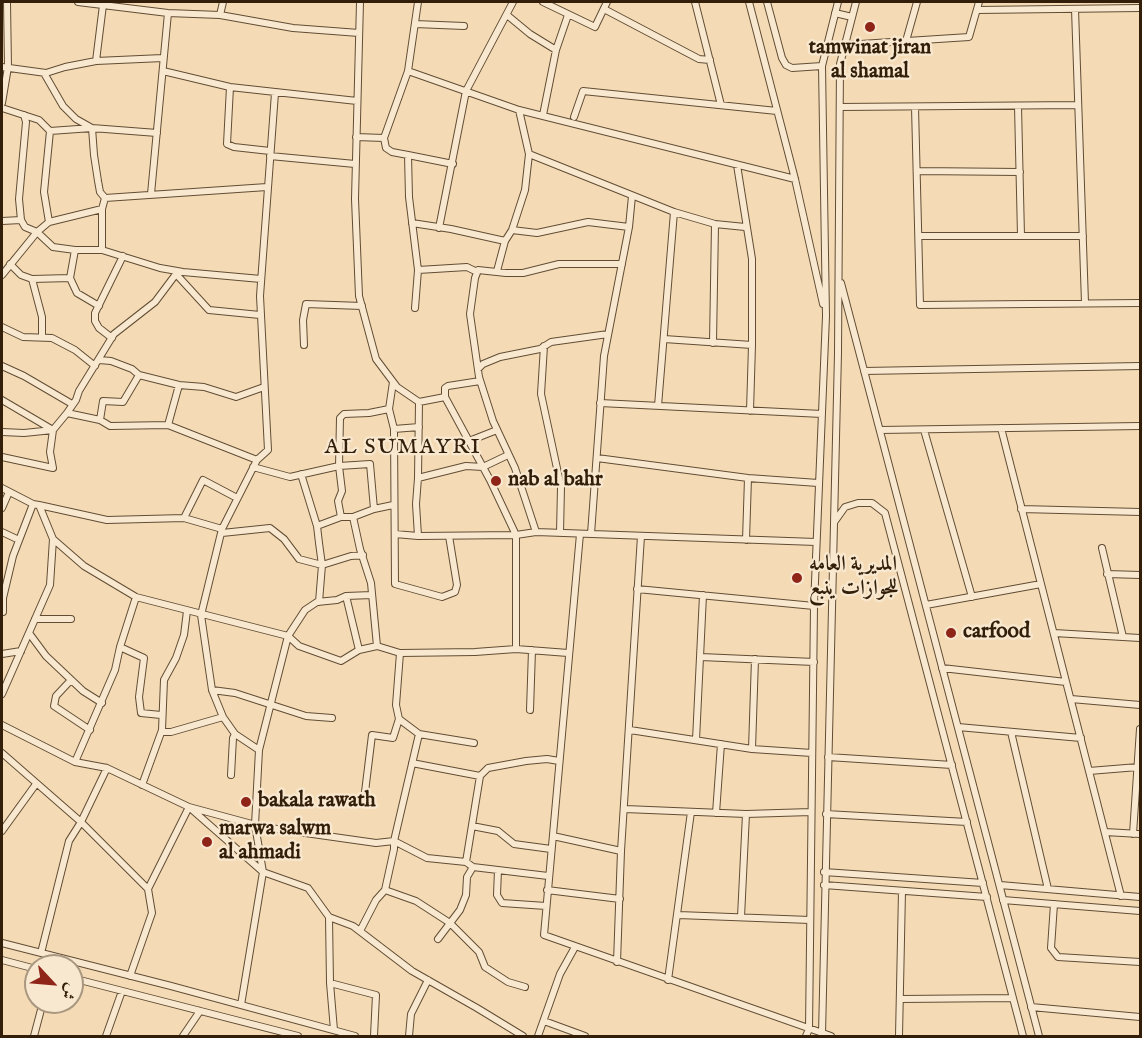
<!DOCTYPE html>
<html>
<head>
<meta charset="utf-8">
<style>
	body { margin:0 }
	#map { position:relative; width:1142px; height:1038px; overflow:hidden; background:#f4dbb6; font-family:"IM FELL English",Amiri,serif }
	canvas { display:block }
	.frame { position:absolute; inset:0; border:3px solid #321e09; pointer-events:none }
	.north { position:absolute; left:24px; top:954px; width:60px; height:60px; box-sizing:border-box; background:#f8e8d0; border:2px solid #a99780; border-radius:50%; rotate:116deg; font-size:16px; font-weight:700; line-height:24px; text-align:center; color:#321e09 }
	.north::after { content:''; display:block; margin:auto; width:21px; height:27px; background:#8f2418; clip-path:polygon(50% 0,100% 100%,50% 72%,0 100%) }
</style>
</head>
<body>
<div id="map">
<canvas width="1142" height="1038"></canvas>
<div class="frame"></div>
<div class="north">ش</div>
</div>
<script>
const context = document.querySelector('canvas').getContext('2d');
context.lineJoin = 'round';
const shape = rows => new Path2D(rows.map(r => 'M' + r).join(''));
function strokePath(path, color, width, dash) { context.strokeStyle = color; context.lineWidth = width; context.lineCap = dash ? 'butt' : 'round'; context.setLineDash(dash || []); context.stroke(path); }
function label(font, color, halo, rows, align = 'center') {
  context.font = font + ' "IM FELL English",Amiri,serif'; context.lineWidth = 4.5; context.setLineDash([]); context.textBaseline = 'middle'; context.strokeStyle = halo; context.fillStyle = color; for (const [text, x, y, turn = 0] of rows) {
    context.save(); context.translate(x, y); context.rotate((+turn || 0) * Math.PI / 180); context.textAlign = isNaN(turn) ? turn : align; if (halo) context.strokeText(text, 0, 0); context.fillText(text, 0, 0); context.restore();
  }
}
const minor = shape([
	[78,2,168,13,220,15,293,28,359,33],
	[360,2,355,199,359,296,376,359,397,387,419,402,445,397,490,480,516,535,536,532,816,542],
	[543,2,595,27,607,2],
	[695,2,721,105],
	[749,2,795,179,823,304],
	[767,2,782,58,786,65,792,68,822,66],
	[604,9,699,59,710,60],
	[1075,9,1085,303],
	[977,10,1140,8],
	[835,13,852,17],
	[220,15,223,2],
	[507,15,530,34,556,50],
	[415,24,464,26],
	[906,41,917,2],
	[845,45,969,37,979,2],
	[96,61,103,5],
	[2,67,46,73,65,67,96,61,163,58],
	[163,71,230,87,357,101],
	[408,71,519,110,795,179],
	[44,73,63,106,76,119,92,128,94,155,98,181,100,192,105,198],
	[230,87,227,144,234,147,270,151],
	[2,103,8,67,7,2],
	[1018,106,1021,236],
	[840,107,1078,105],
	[915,107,920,305,1140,303],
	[2,108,39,120,50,131,92,128,157,133],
	[519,110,529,154,674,212,715,224,745,227],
	[543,115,556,50,568,15],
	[574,117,583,91,777,111],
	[356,137,384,138,408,71,418,2],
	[384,138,386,148,392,152,408,155,409,197,418,270,467,267,477,272],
	[408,155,453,164],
	[270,156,355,164],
	[737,165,752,259,752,345,750,411],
	[917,171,1020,172],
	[151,194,168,13],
	[21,220,19,199,26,122,24,115],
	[2,221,21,220,25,227,37,232,49,222,102,209,105,198,267,187],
	[49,222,44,192,50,131],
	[412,223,451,229,505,241,497,271],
	[439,228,466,91,513,2],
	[512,230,537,233,588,222,629,227],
	[919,236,1083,236],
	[505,241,512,230,525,190,529,154],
	[75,250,70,278,77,293,99,306],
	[102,250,102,209],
	[10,264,21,275,32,279,70,278],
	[176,274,209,310,260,315],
	[2,275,37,232,53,247,75,250,102,250,160,268,183,272,261,279],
	[32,279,42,317,42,336],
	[841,283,1039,1036],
	[415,308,418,270],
	[2,327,23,337,52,338,75,350,95,366],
	[112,338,99,328,95,321,95,313,123,256],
	[664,339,752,345],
	[713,343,715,224],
	[304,345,303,320,306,304,362,306],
	[544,346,541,394,561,487,560,533],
	[99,360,111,361,132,369,139,375,179,385,204,387,236,397,264,387],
	[2,366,24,376,72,404],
	[478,369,483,364,500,357,540,349,551,342,608,334],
	[864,371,1140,366],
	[393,382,389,409,394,429,395,584,442,597,455,592,457,585,449,536],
	[445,397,445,388,448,386,480,381],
	[2,400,53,430,50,452,53,468,2,457],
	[600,403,822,414],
	[658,406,674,212],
	[67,413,76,400,79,391,114,334,155,302,176,274,179,273],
	[100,420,103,401,123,402,139,375],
	[168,425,179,385],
	[1001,428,1121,896],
	[394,429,419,427],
	[880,430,1140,426],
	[924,430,972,597],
	[2,432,24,433,53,430,67,413,100,420,110,426,168,425,257,460,222,529,201,615,212,690,223,717,235,734,259,750],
	[469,441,497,430],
	[597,458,748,478,818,483],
	[257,460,268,450,260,296,275,93],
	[253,467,290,477,339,466,370,464,374,509],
	[301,474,317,526,319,543,322,565,319,602],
	[418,478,466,466,483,467,508,455],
	[2,488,33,504,39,505,53,539,84,566,136,597,288,636,299,646,341,661,359,650,377,646,400,653,475,652,516,649,568,653],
	[39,505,107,520,184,518,222,529],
	[2,508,9,492],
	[1021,509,1140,512],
	[341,517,338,501,342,491,339,466,340,418,344,414,369,413,389,409],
	[353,517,360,549,371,583,377,646],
	[184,518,203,480,237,498],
	[835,521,845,507,858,503,872,503,885,513,1023,1036],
	[317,526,341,517,353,517,374,509,393,505],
	[2,532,19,540],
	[536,532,515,468,493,421,479,377,470,314,475,278,478,270,506,273,523,273,559,264,622,264],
	[222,533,270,528,284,539,299,559,322,565,351,556,363,555],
	[395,534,418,536,516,535,516,649],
	[580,534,544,935,831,1036],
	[591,534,604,356,629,227,632,196],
	[418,536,416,504,418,478,419,402],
	[746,540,748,478],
	[1102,548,1123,637],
	[1107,574,1140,575],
	[637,589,814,606],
	[346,596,359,650],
	[926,605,1041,584],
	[3,612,3,598,13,556,33,504],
	[35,619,71,619],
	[29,633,46,656,83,691,102,703],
	[1054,633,1140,638],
	[120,647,144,658,139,697,141,713,161,715],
	[2,654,21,651],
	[701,657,814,662],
	[942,668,1066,682],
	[71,680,56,696,54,706,90,730],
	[212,690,235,693,306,716,332,718],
	[2,694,50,585,53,539],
	[1071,699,1140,705],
	[530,710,532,650],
	[399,719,419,734,474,743],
	[2,725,75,762,107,768,189,807,263,827,376,843,394,841,427,858,466,862,473,867,548,876],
	[958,727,1081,738],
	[630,730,752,749,812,753],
	[162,732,171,732,223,717],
	[1011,732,1048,889],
	[696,740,703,595],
	[752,749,755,659],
	[2,753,81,822,148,889,152,913,130,976],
	[828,757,952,765],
	[75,762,115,670,120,647,136,597],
	[412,763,480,776,466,862],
	[1089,771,1138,767],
	[231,775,233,738,235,734],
	[480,776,488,768,526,761,547,759,559,761],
	[142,785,162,730,164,680,176,658,184,635,187,611],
	[365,792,372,735,393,738,399,719,396,705,400,653],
	[625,809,746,814,811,812],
	[716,813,721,744],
	[826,814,967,822],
	[472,826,498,831,514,844,551,849],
	[2,831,36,784],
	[1105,832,1140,834],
	[1133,834,1140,729],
	[553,836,621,851],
	[498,870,497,895,502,903,546,906],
	[824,872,983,883],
	[824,885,987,897],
	[1000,885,1140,897],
	[148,889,189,807,263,872,308,888,329,917,353,926,412,971,477,1008,523,1036],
	[385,890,416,901,450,923,479,952,485,967,508,982,525,987],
	[547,890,620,899],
	[1003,900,1140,911],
	[1054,904,1051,948,1058,957,1140,962],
	[678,915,810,920],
	[329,917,330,983,334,1030],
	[741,917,746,814],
	[360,931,376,900,385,890,394,849,394,841,419,734],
	[438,939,460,910,466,895,467,877,473,867],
	[2,943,171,986,355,1036],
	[41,953,69,841,81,822,107,768],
	[2,960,36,969],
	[617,962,621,851,641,536],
	[72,978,298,1036],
	[668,980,691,812],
	[330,983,376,995,374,1036],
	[900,999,1013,998],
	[241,1005,263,872,255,825,259,750,288,636,305,610,317,602,337,600,346,596,372,595],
	[1031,1007,1140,1017],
	[544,1021,585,1036],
	[822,1034,838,353,840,64,856,2],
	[34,1036,43,1002],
	[106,1036,122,991],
	[183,1036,200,1011],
	[409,1036,411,1014,428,980],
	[538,1036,560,974,575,947],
	[806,1036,809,1029,814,606,826,316,822,66,838,2],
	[899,1036,902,891]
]);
const markers = [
	[870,27,6,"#8f2418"],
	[496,481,6,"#8f2418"],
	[797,578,6,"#8f2418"],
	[951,633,6,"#8f2418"],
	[246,802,6,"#8f2418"],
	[207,842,6,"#8f2418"]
];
const poiNames = [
	["tamwinat jiran",870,49,"center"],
	["al shamal",870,73,"center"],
	["nab al bahr",508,481],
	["المديرية العامه",809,566],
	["للجوازات ينبع",809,590],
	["carfood",963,633],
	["bakala rawath",258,802],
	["marwa salwm",219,830],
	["al ahmadi",219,854]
];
const neighbourhoodNames = [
	["AL SUMAYRI",403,448]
];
strokePath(minor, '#624d34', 8);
strokePath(minor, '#f8e8d0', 6);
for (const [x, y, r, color] of markers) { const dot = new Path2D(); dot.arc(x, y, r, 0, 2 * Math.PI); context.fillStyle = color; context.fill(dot); strokePath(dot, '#f8e8d0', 2); }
label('bold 21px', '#321e09', '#f8e8d0', poiNames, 'left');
context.letterSpacing = '1.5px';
label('22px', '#321e09', '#f8e8d0', neighbourhoodNames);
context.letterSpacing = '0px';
</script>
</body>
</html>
